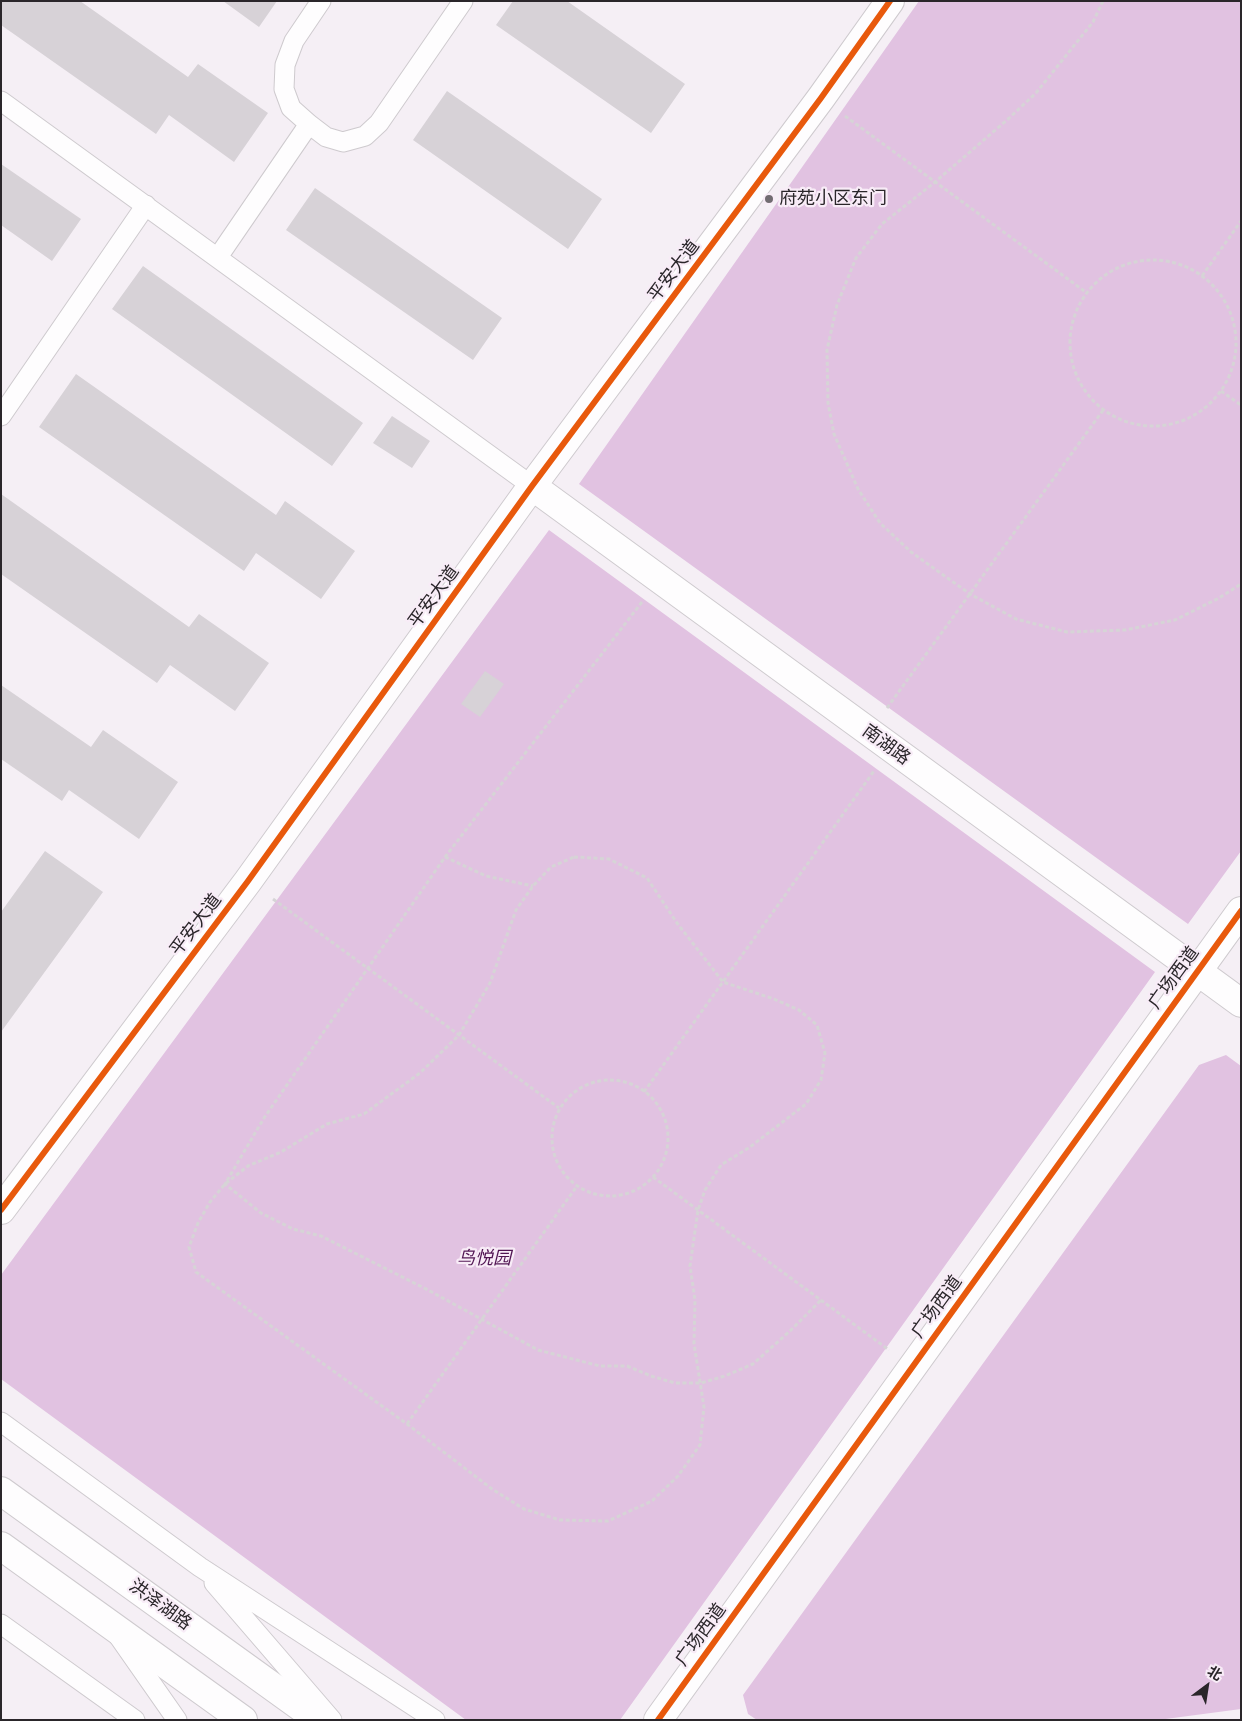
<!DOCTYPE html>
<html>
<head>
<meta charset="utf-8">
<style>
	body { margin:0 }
	#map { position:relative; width:1242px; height:1721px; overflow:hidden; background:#f5eff5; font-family:"Libre Baskerville","Noto Sans SC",serif }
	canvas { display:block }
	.frame { position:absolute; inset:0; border:2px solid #2a262a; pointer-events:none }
	.north { position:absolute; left:1182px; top:1661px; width:50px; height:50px; -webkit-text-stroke:4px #f8ecf7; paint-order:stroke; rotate:31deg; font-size:14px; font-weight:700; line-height:20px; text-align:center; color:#2a262a }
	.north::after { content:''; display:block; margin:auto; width:18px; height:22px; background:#2a262a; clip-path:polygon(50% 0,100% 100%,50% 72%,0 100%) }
</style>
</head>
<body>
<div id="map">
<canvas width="1242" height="1721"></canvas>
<div class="frame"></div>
<div class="north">北</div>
</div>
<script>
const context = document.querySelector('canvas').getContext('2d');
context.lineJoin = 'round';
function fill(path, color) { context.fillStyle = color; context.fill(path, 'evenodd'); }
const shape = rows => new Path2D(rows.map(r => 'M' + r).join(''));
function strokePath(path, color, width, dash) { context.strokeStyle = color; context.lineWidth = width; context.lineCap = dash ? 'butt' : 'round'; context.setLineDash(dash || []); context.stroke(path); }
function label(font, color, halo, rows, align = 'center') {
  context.font = font + ' "Libre Baskerville","Noto Sans SC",serif'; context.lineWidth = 4.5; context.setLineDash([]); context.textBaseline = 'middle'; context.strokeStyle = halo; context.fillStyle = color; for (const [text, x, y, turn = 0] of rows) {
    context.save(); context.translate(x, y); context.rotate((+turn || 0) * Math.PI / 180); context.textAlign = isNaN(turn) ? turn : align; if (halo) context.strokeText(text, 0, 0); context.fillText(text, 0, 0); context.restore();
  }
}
const forest = shape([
	[919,1,1241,1,1241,851,1188,924,579,484],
	[549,530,1155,972,620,1720,466,1720,1,1379,1,1275],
	[1226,1055,1241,1066,1241,1709,1158,1720,757,1720,748,1714,743,1695,1199,1065]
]);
const building = shape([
	[1,1,80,1,188,77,198,64,268,113,234,162,169,115,156,134,1,25],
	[223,1,277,1,259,27],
	[513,1,567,1,685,84,651,133,496,25],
	[447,91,602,199,568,249,413,140],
	[1,164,81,219,52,261,1,225],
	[315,188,502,318,473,360,286,230],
	[143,266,363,423,332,466,112,309],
	[76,374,276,515,285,501,355,551,321,599,256,553,244,571,39,427],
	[392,416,430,441,412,468,373,443],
	[1,494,189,627,199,614,269,663,235,711,170,665,157,683,1,574],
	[485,671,504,684,480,717,461,704],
	[1,685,91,747,103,730,178,782,139,839,69,790,62,801,1,759],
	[45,851,103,892,1,1032,1,912]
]);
const path = shape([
	[1103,1,1093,22,1036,93,1007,120,935,182,882,224,856,258,837,305,827,350,828,403,834,434,858,489,880,523,911,552,970,594,1016,619,1067,632,1125,630,1175,620,1219,598,1241,584],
	[845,116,1087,293],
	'1070 343a83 83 0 1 1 166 0a83 83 0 1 1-166 0Z',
	[1202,276,1241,221],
	[1221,391,1241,405],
	[642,602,445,857,264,1118,225,1184,261,1213,293,1229,321,1236,428,1290,538,1350,600,1366,627,1366,651,1376,675,1383,701,1383,725,1376,753,1364,790,1331,821,1300],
	[887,708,1104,409],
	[445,857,486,876,533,886],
	[574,857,609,859,647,878,677,923,723,982,774,999,799,1010,817,1025,825,1053,821,1080,806,1104,750,1147,721,1165,705,1190,698,1210,690,1266,695,1300,694,1344,704,1407,700,1445,678,1476,652,1501,608,1521,560,1520,524,1509,492,1489,407,1424,196,1272,189,1247,198,1223,210,1202,225,1184,248,1166,281,1152,327,1124,364,1114,420,1073,459,1035,490,983,516,910,533,886,551,867,574,857],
	[273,899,559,1108],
	'552 1138a58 58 0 1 1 116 0a58 58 0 1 1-116 0Z',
	[644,1092,874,771],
	[653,1177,889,1350],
	[407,1424,577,1186]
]);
const lane = shape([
	[321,1,294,41,285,65,284,89,291,108,309,124,326,137,343,142,365,136,379,123,463,1],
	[1,101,532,486],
	[218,257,309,124],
	[1,416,146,205],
	[1,1422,200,1567,435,1720],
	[214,1583,332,1720],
	[1,1624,135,1720],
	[119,1637,177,1720]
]);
const secondary = shape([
	[532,486,1241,1003],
	[1,1210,248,881,532,486,821,98,890,1],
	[658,1720,1241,911]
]);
const primary = shape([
	[1,1491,319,1720],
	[1,1546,243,1720]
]);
const cycleway = shape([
	[1,1210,248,881,532,486,821,98,890,1],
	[658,1720,1241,911]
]);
const markers = [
	[769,199,5,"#716c71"]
];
const poiNames = [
	["府苑小区东门",779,199]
];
const streetNames = [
	["平安大道",674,271,-53],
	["平安大道",434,597,-54],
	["南湖路",886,745,36],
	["平安大道",196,925,-53],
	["广场西道",1174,978,-54],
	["广场西道",937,1307,-54],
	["洪泽湖路",160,1605,36],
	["广场西道",701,1635,-54]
];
const parkNames = [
	["鸟悦园",484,1259]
];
fill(forest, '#e1c2e1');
fill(building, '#d7d2d7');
strokePath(lane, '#cecace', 21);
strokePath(secondary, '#cecace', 30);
strokePath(primary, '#cecace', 30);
strokePath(path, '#d6d4d6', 3, [4, 2.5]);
strokePath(lane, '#fefdfe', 19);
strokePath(secondary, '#fefdfe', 28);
strokePath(primary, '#fefdfe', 28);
strokePath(cycleway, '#e8590c', 6);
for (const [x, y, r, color] of markers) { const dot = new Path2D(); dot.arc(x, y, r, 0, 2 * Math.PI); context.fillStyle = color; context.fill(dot); strokePath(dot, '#f8ecf7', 2); }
label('18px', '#2a262a', '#f8ecf7', poiNames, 'left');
label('18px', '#2a262a', '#f8ecf7', streetNames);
label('italic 18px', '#511553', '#f8ecf7', parkNames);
</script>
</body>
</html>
